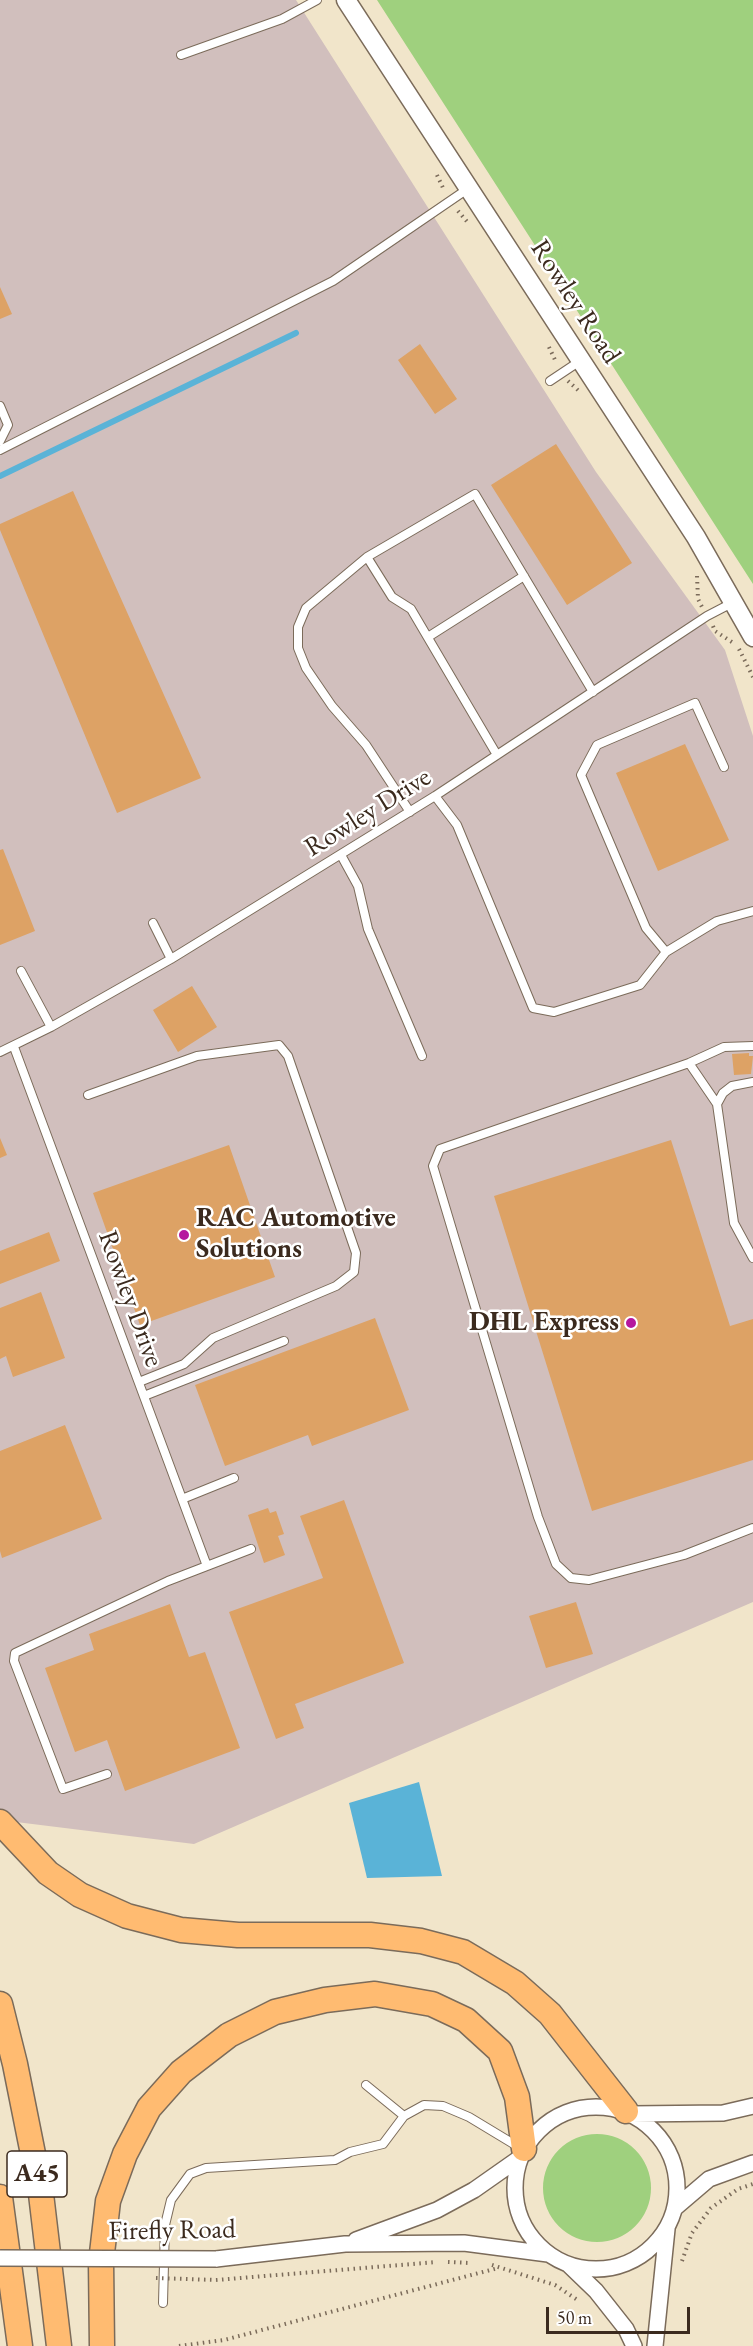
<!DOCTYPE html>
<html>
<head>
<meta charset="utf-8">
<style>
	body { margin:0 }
	#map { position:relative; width:753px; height:2346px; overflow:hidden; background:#f1e5ca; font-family:"EB Garamond",serif }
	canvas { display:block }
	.scale { position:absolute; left:546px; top:2307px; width:144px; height:27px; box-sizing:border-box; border:3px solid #3b2a1e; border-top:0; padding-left:8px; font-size:18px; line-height:21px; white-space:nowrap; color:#3b2a1e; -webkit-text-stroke:4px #fff; paint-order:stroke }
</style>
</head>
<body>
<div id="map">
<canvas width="753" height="2346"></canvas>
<div class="scale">50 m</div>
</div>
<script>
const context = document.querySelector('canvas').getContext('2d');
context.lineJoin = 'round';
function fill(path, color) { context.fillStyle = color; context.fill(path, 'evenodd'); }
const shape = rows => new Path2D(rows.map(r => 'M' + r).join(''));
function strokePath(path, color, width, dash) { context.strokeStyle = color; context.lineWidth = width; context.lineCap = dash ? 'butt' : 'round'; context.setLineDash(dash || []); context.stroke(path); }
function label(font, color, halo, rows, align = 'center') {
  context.font = font + ' "EB Garamond",serif'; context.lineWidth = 5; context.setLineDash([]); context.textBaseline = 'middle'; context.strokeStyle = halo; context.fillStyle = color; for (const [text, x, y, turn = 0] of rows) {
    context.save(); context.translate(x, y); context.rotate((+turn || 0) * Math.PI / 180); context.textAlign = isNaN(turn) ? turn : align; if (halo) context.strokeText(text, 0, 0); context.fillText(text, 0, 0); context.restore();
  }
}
const industrial = shape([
	[0,0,296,0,596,472,725,650,753,736,753,1602,194,1844,0,1820]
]);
const green = shape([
	[377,0,753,0,753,584],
	'543 2188a54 54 0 1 1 108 0a54 54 0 1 1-108 0Z'
]);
const water = shape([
	[419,1782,442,1876,367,1878,349,1803]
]);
const stream = shape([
	[0,476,296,333]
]);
const building = shape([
	[0,287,12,314,0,319],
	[420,344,457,399,435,414,398,360],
	[556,444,632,563,567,605,491,485],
	[73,491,201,778,117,813,0,530,0,524],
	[685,744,729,840,658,871,616,773],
	[3,849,35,931,0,945,0,850],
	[192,986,217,1027,178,1052,153,1010],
	[749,1053,749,1056,753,1056,751,1074,734,1075,732,1054],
	[0,1138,7,1155,0,1158],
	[671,1140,730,1326,753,1319,753,1460,592,1511,494,1196],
	[229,1145,275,1277,140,1325,93,1193],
	[49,1232,60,1261,0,1284,0,1251],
	[41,1292,65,1358,13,1377,6,1356,0,1359,0,1308],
	[375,1318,409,1410,312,1446,308,1435,225,1466,195,1385],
	[65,1425,102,1519,2,1558,0,1551,0,1451],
	[344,1500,404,1663,295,1704,304,1728,276,1739,229,1612,323,1578,300,1516],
	[268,1508,270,1513,276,1511,284,1534,278,1536,285,1555,264,1563,248,1515],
	[576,1602,593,1654,546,1668,529,1616],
	[170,1604,189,1657,205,1652,240,1748,125,1791,107,1740,75,1752,45,1668,94,1650,89,1634]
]);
const path = shape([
	[437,175,444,190],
	[458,211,469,224],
	[549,347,556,362],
	[568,381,580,392],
	[697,576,698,599,702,607],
	[713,626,715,631,735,644],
	[739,649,753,677],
	[682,2261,692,2233,711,2208,738,2189,753,2184],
	[448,2262,470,2263],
	[492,2265,555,2285,579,2301],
	[216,2280,437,2262],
	[179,2346,224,2340,498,2268]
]);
const service = shape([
	[181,55,282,19,317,0],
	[550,381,580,361],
	[0,406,8,425,0,441],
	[0,450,333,281,469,188],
	[367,557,306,608,298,627,298,648,306,668,332,706,366,745,410,812],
	[428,637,524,576],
	[497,755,411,609,392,597,367,557,475,494,593,692],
	[724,767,695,703,597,745,581,775,646,928,666,952,717,921,753,911],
	[435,796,457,825,533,1008,554,1012,640,985,666,952],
	[341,855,358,886,368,929,422,1056],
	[153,923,171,959],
	[21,971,51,1027],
	[753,1046,724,1047,689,1063,440,1149,433,1166,538,1517,556,1564,571,1578,589,1580,684,1555,753,1528],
	[14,1047,207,1566],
	[0,1052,51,1027,171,959,435,796,707,616,732,603],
	[689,1063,717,1104,734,1223,753,1258],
	[88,1095,197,1056,279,1045,288,1056,356,1253,354,1272,336,1286,213,1338,184,1364,139,1382],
	[717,1104,723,1093,732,1086,753,1082],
	[144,1396,284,1341],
	[182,1499,234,1478],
	[107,1774,63,1789,14,1661,15,1653,168,1581,251,1549],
	[366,2085,404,2116],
	[163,2303,165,2225,171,2200,190,2174,206,2168,335,2160,350,2152,383,2144,404,2116,424,2105,443,2106,469,2117,517,2146]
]);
const minor = shape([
	'515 2188a81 81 0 1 1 162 0a81 81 0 1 1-162 0Z',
	[632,2114,723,2113,753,2106],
	[675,2208,709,2179,753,2163],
	[356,2240,437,2210,474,2190,521,2157],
	[216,2259,345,2244,464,2243,548,2254],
	[569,2265,596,2291,626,2329,634,2346],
	[655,2346,667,2229]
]);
const tertiary = shape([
	[346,0,696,537,753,637]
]);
const trunk = shape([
	[0,1822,48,1873,80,1895,127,1916,181,1930,238,1935,370,1935,421,1941,463,1952,515,1983,550,2014,626,2111],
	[0,2004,15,2064,41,2194,59,2346],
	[0,2197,20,2346],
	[102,2346,101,2262,108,2201,125,2154,149,2108,181,2072,229,2035,275,2012,325,2000,375,1994,432,2004,466,2020,500,2051,517,2097,524,2149]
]);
const pathBridge = shape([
	[156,2278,216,2280]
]);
const minorBridge = shape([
	[0,2258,216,2259]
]);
const markers = [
	[184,1235,6,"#b5179e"],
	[631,1323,6,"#b5179e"]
];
const shields = [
	[37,2174,60]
];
const shieldNames = [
	["A45",37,2174]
];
const streetNames = [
	["Rowley Road",575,302,57],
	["Rowley Drive",368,813,-32],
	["Rowley Drive",130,1299,70],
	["Firefly Road",172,2231,-1]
];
const poiNames = [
	["RAC Automotive",196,1219],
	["Solutions",196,1250],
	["DHL Express",619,1323,"right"]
];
fill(industrial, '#d1bfbd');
fill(green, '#9fd07e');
fill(water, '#5ab3d7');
strokePath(stream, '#5ab3d7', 6);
fill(building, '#dda265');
strokePath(service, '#7b6b5a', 10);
strokePath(minor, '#7b6b5a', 18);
strokePath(tertiary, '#7b6b5a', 21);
strokePath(trunk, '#7b6b5a', 27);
strokePath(path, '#7b6b5a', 4, [1.5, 4.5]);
strokePath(service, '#fff', 8);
strokePath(minor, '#fff', 15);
strokePath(tertiary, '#fff', 18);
strokePath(trunk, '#ffbb71', 24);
strokePath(minorBridge, '#7b6b5a', 18, []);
strokePath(pathBridge, '#7b6b5a', 4, [1.5, 4.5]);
strokePath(minorBridge, '#fff', 15);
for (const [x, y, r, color] of markers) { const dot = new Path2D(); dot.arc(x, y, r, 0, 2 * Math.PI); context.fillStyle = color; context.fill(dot); strokePath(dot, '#fff', 2); }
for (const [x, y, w] of shields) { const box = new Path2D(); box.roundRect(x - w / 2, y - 23, w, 46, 4.5); context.fillStyle = '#fff'; context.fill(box); strokePath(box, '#3b2a1e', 1.5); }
label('bold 26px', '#3b2a1e', null, shieldNames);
label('27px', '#3b2a1e', '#fff', streetNames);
label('bold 27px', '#3b2a1e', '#fff', poiNames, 'left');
</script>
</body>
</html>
